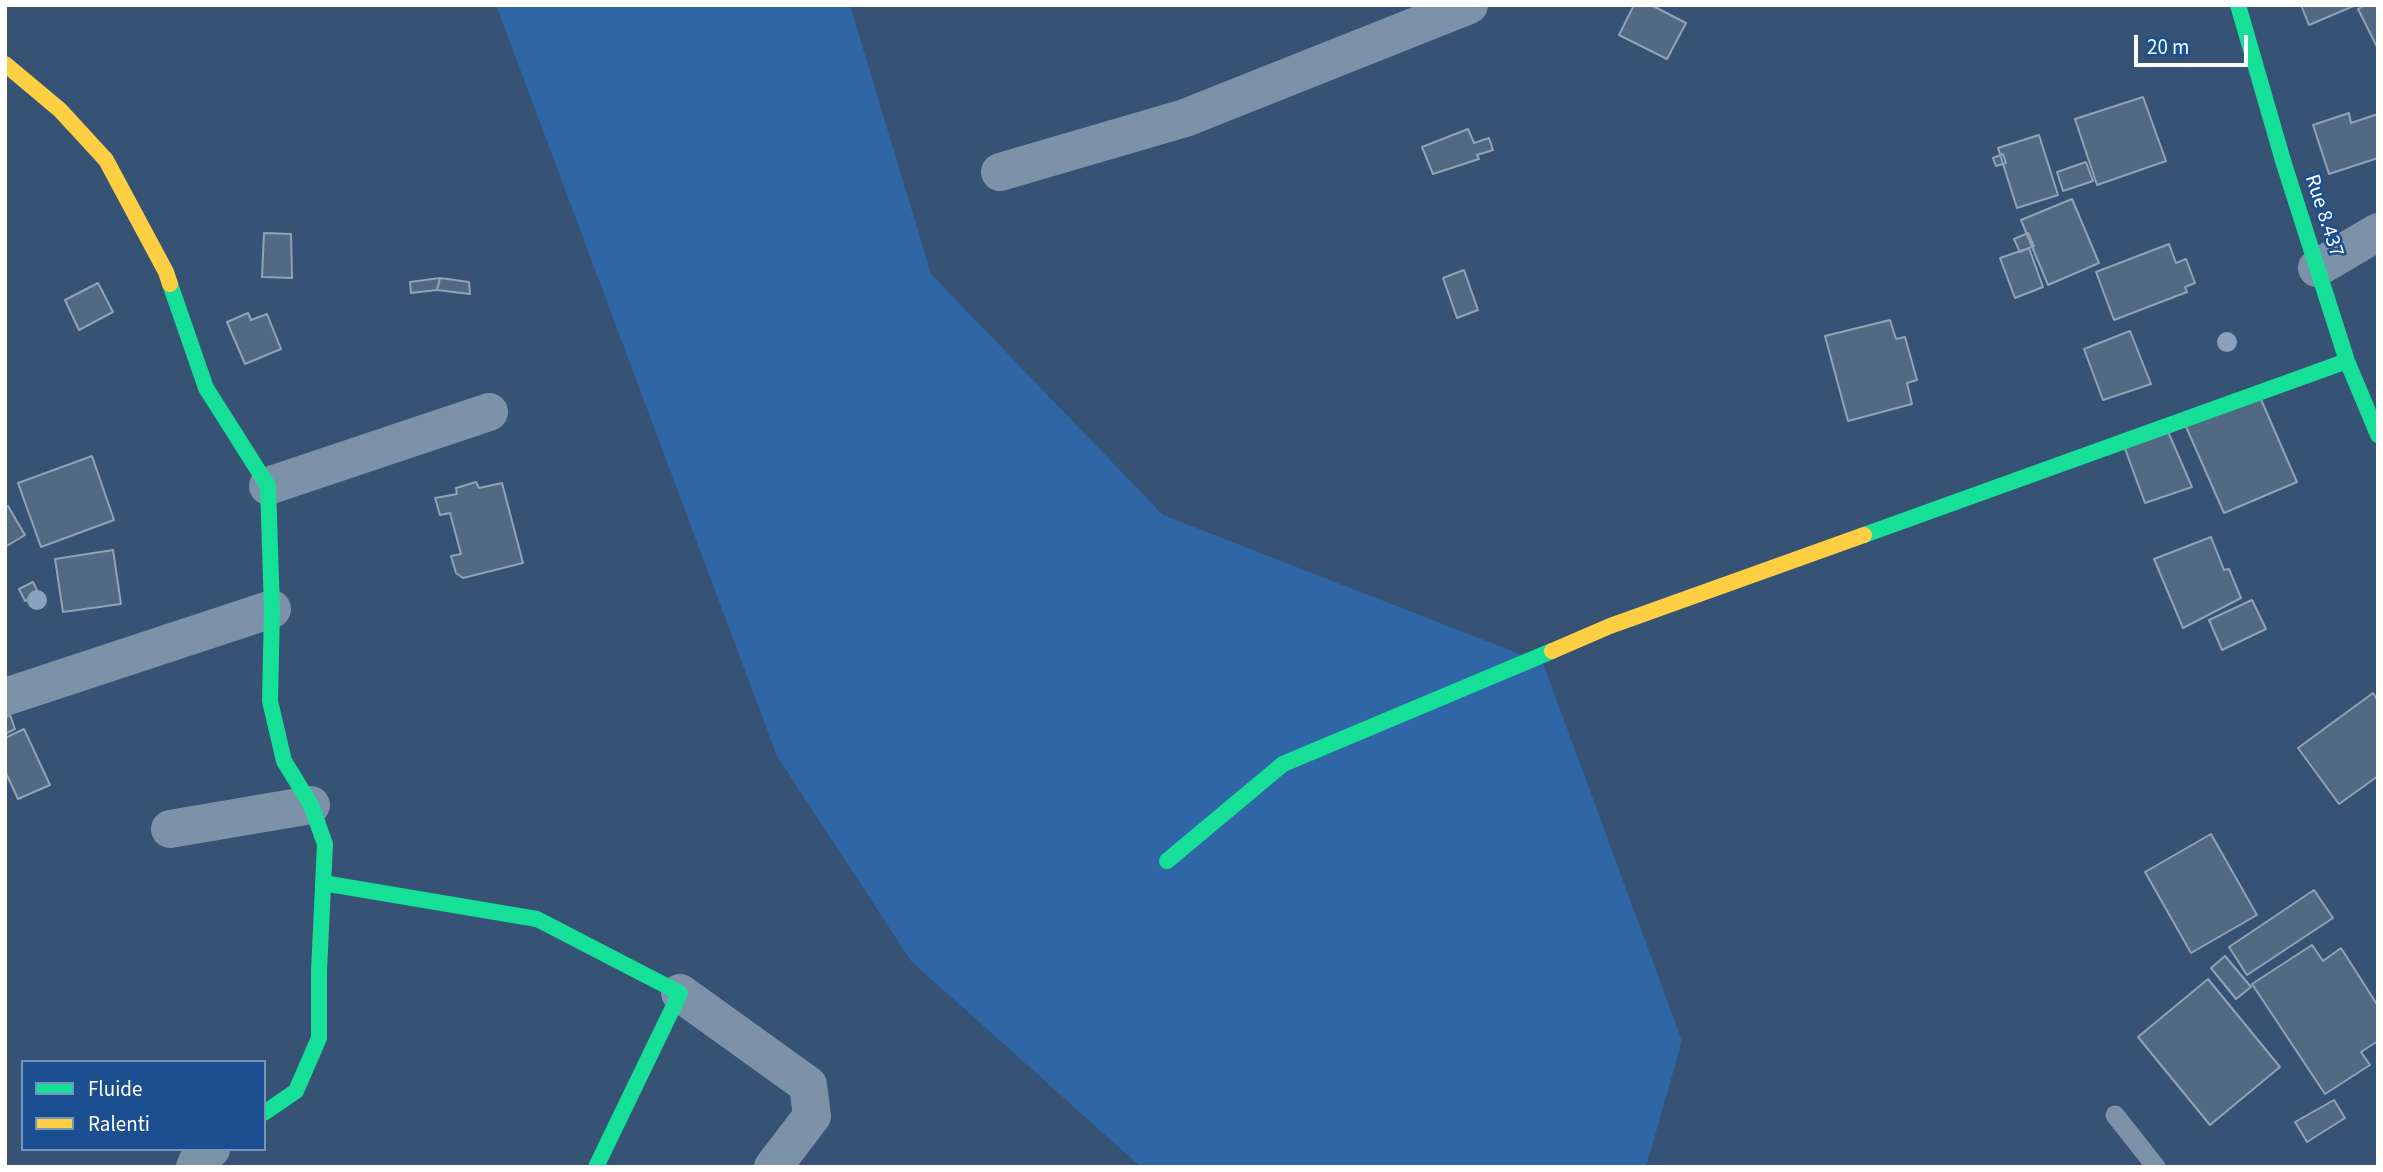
<!DOCTYPE html>
<html>
<head>
<meta charset="utf-8">
<style>
	body { margin:0 }
	#map { position:relative; width:2383px; height:1172px; overflow:hidden; background:#365274; font-family:"Source Sans 3",sans-serif }
	canvas { display:block }
	.frame { position:absolute; inset:0; border:7px solid #fff; pointer-events:none }
	.legend { position:absolute; left:21px; top:1060px; width:245px; height:91px; box-sizing:border-box; background:#1b4f8f; border:2px solid #7695bc; margin:0; padding:9px 12px; list-style:none; font-size:21px; color:#fff }
	.legend li { display:flex; align-items:center; gap:14px; height:35px }
	.legend b { width:35px; border:2px solid #7695bc }
	.scale { position:absolute; left:2134px; top:35px; width:114px; height:32px; box-sizing:border-box; border:4px solid #fff; border-top:0; padding-left:9px; font-size:21px; line-height:24px; white-space:nowrap; color:#fff; -webkit-text-stroke:5px #1b4f8f; paint-order:stroke }
</style>
</head>
<body>
<div id="map">
<canvas width="2383" height="1172"></canvas>
<div class="frame"></div>
<ul class="legend">
<li><b style="height:9px;background:#16e098"></b>Fluide</li>
<li><b style="height:9px;background:#ffcf43"></b>Ralenti</li>
</ul>
<div class="scale">20 m</div>
</div>
<script>
const context = document.querySelector('canvas').getContext('2d');
context.lineJoin = 'round';
function fill(path, color) { context.fillStyle = color; context.fill(path, 'evenodd'); }
const shape = rows => new Path2D(rows.map(r => 'M' + r).join(''));
function strokePath(path, color, width, dash) { context.strokeStyle = color; context.lineWidth = width; context.lineCap = dash ? 'butt' : 'round'; context.setLineDash(dash || []); context.stroke(path); }
function label(font, color, halo, rows, align = 'center') {
  context.font = font + ' "Source Sans 3",sans-serif'; context.lineWidth = 5; context.setLineDash([]); context.textBaseline = 'middle'; context.strokeStyle = halo; context.fillStyle = color; for (const [text, x, y, turn = 0] of rows) {
    context.save(); context.translate(x, y); context.rotate((+turn || 0) * Math.PI / 180); context.textAlign = isNaN(turn) ? turn : align; if (halo) context.strokeText(text, 0, 0); context.fillText(text, 0, 0); context.restore();
  }
}
const green = shape([
	[496,5,850,5,931,274,1163,515,1543,663,1682,1041,1646,1167,1141,1167,911,961,777,756]
]);
const building = shape([
	[1634,5,1651,5,1686,23,1667,59,1619,35,1634,5],
	[2301,5,2356,5,2309,25,2301,5],
	[2365,5,2378,5,2378,49,2358,9,2365,5],
	[2143,97,2166,161,2097,185,2075,119,2143,97],
	[2349,113,2351,123,2378,114,2378,158,2329,174,2313,125,2349,113],
	[1468,129,1474,143,1489,138,1493,150,1477,155,1479,159,1433,174,1422,147,1468,129],
	[2039,135,2058,195,2017,208,1998,148,2039,135],
	[2003,154,2006,163,1996,166,1993,158,2003,154],
	[2086,162,2093,181,2063,191,2057,172,2086,162],
	[2072,199,2099,263,2048,285,2021,220,2072,199],
	[264,233,291,234,292,278,262,277,264,233],
	[2028,233,2034,246,2020,252,2014,239,2028,233],
	[2169,244,2176,263,2186,259,2195,283,2185,287,2187,292,2114,320,2096,272,2169,244],
	[2029,248,2043,287,2015,298,2000,258,2029,248],
	[1464,270,1478,310,1457,318,1443,278,1464,270],
	[440,278,437,290,411,293,410,282,440,278],
	[440,278,469,282,470,294,437,290,440,278],
	[98,283,113,312,79,330,65,300,98,283],
	[248,313,251,320,267,314,281,349,245,364,227,322,248,313],
	[1890,320,1896,339,1905,337,1917,380,1907,383,1912,404,1848,421,1825,336,1890,320],
	[2130,331,2151,384,2103,400,2084,349,2130,331],
	[2256,388,2297,482,2224,513,2183,420,2256,388],
	[2163,420,2192,487,2145,503,2121,438,2163,420],
	[92,456,114,520,41,547,18,483,92,456],
	[476,482,479,488,502,483,523,563,463,578,456,573,451,556,461,554,450,513,440,515,435,498,457,494,456,488,476,482],
	[8,506,25,535,5,547,5,507,8,506],
	[2211,537,2224,570,2229,569,2241,598,2183,628,2154,559,2211,537],
	[113,550,121,604,63,612,55,559,113,550],
	[33,582,39,594,25,601,19,589,33,582],
	[2252,600,2266,629,2222,650,2209,620,2252,600],
	[2373,693,2378,701,2378,776,2339,804,2298,748,2373,693],
	[10,715,15,729,5,734,5,717,10,715],
	[24,729,50,785,18,799,5,771,5,738,24,729],
	[2211,834,2257,915,2191,953,2145,872,2211,834],
	[2314,890,2333,918,2247,975,2229,947,2314,890],
	[2312,945,2323,961,2341,948,2378,1006,2378,1041,2361,1052,2370,1065,2325,1094,2252,984,2312,945],
	[2225,956,2251,987,2236,999,2211,968,2225,956],
	[2208,979,2280,1067,2210,1125,2138,1037,2208,979],
	[2334,1100,2345,1118,2307,1142,2295,1122,2334,1100]
]);
const lane = shape([
	[2115,1115,2156,1167]
]);
const street = shape([
	[1000,172,1185,118,1469,5],
	[2317,268,2378,232],
	[268,486,489,412],
	[5,697,272,609],
	[170,829,311,805],
	[680,993,808,1085,812,1116,773,1167],
	[195,1167,199,1158,211,1149]
]);
const fast = shape([
	[2238,5,2284,164,2347,361,2378,435],
	[170,284,206,388,268,486,272,609,270,701,284,761,311,805,325,844,319,971,319,1038,296,1091,264,1113],
	[1864,535,2347,361],
	[1167,861,1283,764,1552,651],
	[323,883,537,919,680,993,596,1167]
]);
const slow = shape([
	[5,64,60,110,106,160,166,272,170,284],
	[1552,651,1610,626,1864,535]
]);
const trees = [
	[2227,342],
	[37,600]
];
const streetNames = [
	["Rue 8.437",2323,216,72]
];
fill(green, '#2f66a5');
fill(building, '#526984');
strokePath(building, '#92a2b6', 2);
strokePath(lane, '#7d92a8', 19);
strokePath(street, '#7d92a8', 38);
strokePath(fast, '#16e098', 16);
strokePath(slow, '#ffcf43', 16);
context.fillStyle = '#8aa2be';
for (const [x, y] of trees) { context.beginPath(); context.arc(x, y, 10, 0, 2 * Math.PI); context.fill(); }
label('21px', '#fff', '#1b4f8f', streetNames);
</script>
</body>
</html>
